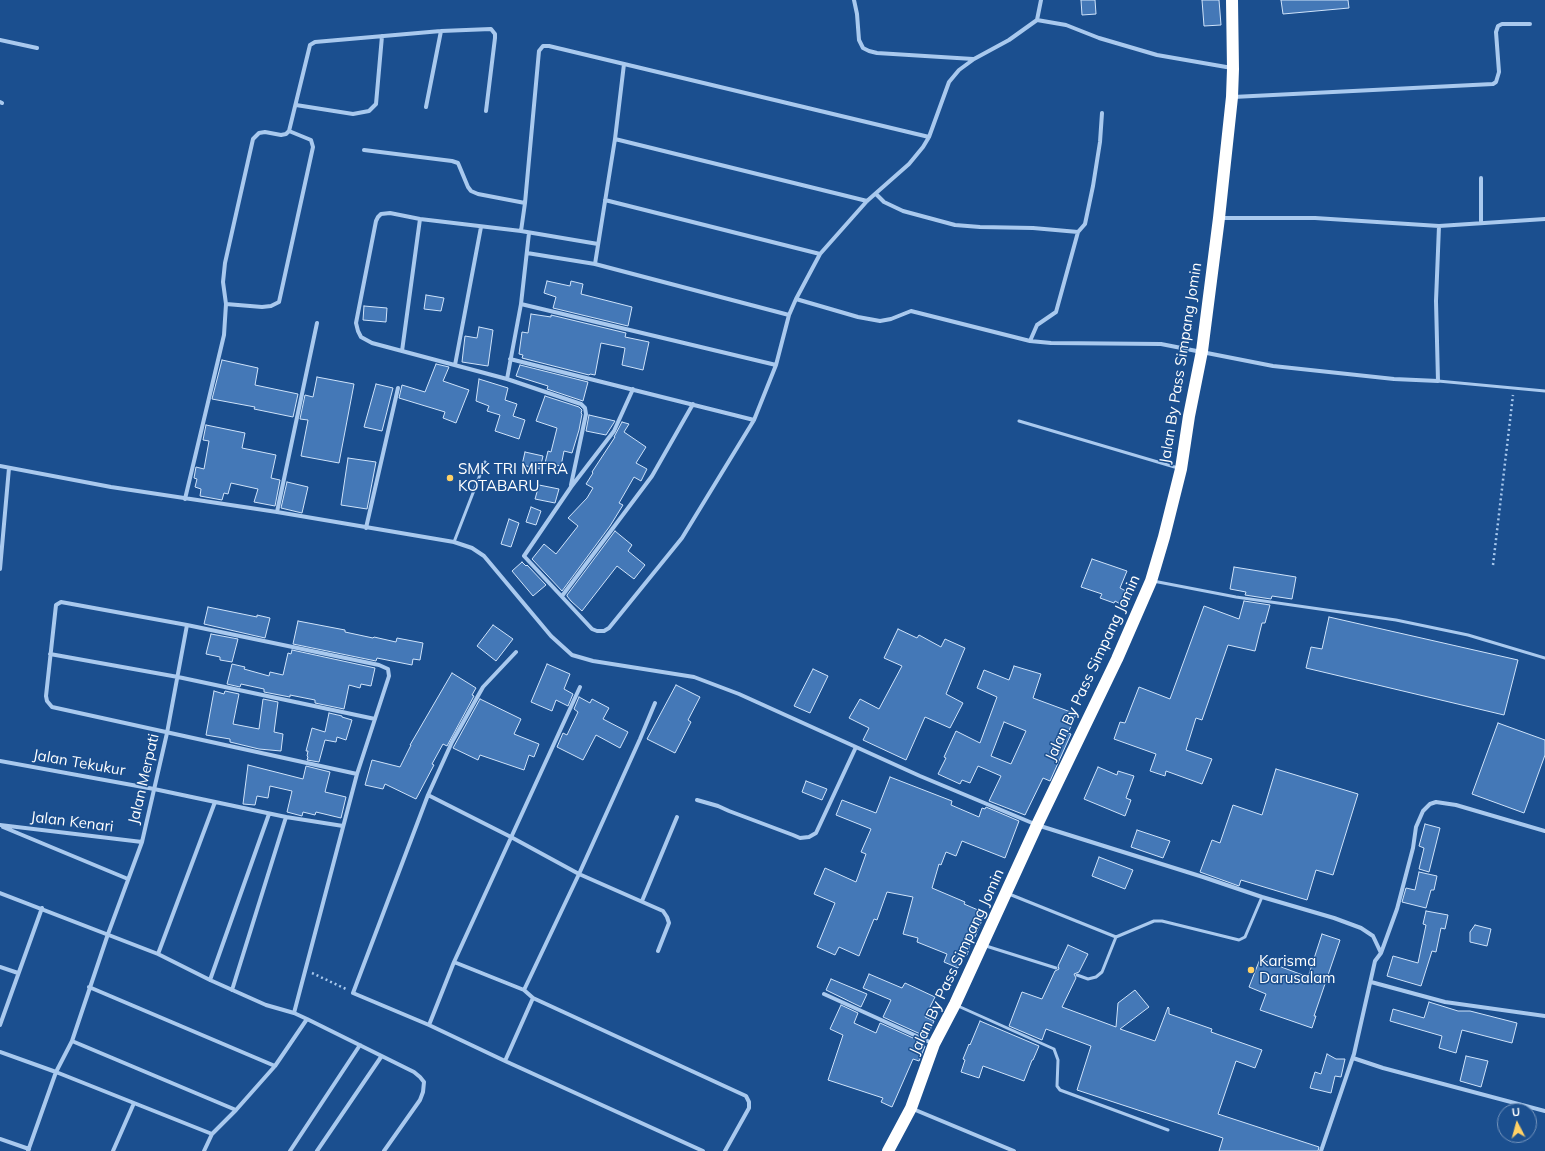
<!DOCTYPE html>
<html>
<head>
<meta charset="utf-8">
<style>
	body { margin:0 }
	#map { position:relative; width:1545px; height:1151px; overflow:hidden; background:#1b4f8f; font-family:Mulish,sans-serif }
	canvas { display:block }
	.north { position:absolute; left:1497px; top:1103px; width:40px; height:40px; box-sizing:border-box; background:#1b4f8f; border:1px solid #7695bc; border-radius:50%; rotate:354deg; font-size:11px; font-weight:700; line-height:16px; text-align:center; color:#fff }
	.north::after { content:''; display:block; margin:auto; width:14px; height:18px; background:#ffd166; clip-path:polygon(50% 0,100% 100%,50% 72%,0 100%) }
</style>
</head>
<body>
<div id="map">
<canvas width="1545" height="1151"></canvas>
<div class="north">U</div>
</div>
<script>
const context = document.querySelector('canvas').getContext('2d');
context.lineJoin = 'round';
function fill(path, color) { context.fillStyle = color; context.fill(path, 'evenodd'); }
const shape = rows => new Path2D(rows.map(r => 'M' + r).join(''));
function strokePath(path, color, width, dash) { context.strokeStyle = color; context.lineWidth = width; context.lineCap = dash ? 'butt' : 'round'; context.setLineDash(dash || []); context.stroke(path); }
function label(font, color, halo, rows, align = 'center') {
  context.font = font + ' Mulish,sans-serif'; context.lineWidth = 3; context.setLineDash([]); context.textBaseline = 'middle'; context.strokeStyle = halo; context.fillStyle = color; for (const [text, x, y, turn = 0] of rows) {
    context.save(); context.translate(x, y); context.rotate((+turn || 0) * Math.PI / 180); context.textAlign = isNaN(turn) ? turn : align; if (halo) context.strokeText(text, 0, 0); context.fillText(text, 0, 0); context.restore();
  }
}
const building = shape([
	[1081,0,1095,0,1096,14,1082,15,1081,0],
	[1202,0,1219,0,1221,25,1204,26,1202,0],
	[1281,0,1348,0,1349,8,1283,14,1281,0],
	[547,281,570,286,571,281,583,284,581,294,632,307,628,326,553,308,556,297,544,293,547,281],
	[426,295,444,298,441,311,424,309,426,295],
	[364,306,387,308,386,322,363,320,364,306],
	[531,314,551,317,551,315,626,333,625,337,649,342,643,370,622,365,625,348,601,343,595,375,590,374,589,375,522,358,523,355,519,354,522,332,528,333,531,314],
	[479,327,493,330,488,366,462,362,465,336,477,338,479,327],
	[222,360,258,368,255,385,298,394,293,417,254,409,255,407,212,399,222,360],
	[436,364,449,367,443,381,469,390,456,423,443,418,445,412,399,398,402,385,425,392,436,364],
	[520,365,588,382,583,401,547,389,548,386,516,376,520,365],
	[317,377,354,384,339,463,301,456,308,420,300,419,305,395,313,397,317,377],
	[479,379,508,388,505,400,517,404,513,416,525,420,519,439,495,431,500,415,487,411,489,406,476,401,479,379],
	[376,384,393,388,382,431,364,427,376,384],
	[545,396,579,407,582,410,581,413,582,414,579,430,572,453,564,451,561,466,545,463,548,451,551,452,557,428,536,421,545,396],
	[589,415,615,421,606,435,586,431,589,415],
	[622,422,629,424,624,432,646,447,636,463,647,469,641,481,634,477,619,503,623,505,610,526,562,591,532,559,544,544,556,554,578,526,568,518,587,498,593,488,586,484,593,473,592,472,615,437,614,437,622,422],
	[206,425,245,433,242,448,276,455,271,478,280,480,275,506,254,502,258,489,231,483,228,494,224,493,222,500,200,496,201,489,195,487,197,479,194,478,196,467,204,469,209,441,203,440,206,425],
	[525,452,543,456,540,469,522,465,525,452],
	[348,458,376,462,367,509,341,505,348,458],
	[287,482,308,487,302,513,281,508,287,482],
	[539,485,559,489,555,503,535,499,539,485],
	[531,507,541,511,536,525,526,522,531,507],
	[509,519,519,523,511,547,501,544,509,519],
	[615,531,632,545,628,551,645,565,634,579,617,566,582,611,571,601,567,596,567,595,615,531],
	[1092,559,1127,571,1120,588,1132,594,1126,607,1115,601,1114,603,1100,598,1102,594,1081,587,1092,559],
	[522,562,526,566,527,565,546,585,533,596,512,571,522,562],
	[1234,567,1296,577,1292,599,1272,596,1271,599,1245,595,1246,592,1230,589,1234,567],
	[1244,601,1270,605,1265,623,1262,623,1255,651,1228,645,1202,720,1196,718,1186,750,1212,759,1202,784,1166,771,1165,776,1150,771,1156,754,1114,739,1120,722,1125,723,1139,687,1170,699,1204,606,1239,619,1244,601],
	[208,607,257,617,257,615,270,618,265,638,204,624,208,607],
	[1329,617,1518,660,1504,715,1306,668,1311,647,1322,649,1329,617],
	[298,621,345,630,345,632,373,638,374,637,396,642,397,638,423,643,420,660,413,659,412,665,377,658,376,661,293,644,298,621],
	[493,625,513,639,496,661,477,646,493,625],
	[898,629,917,638,919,635,941,647,945,639,965,648,946,694,963,703,950,728,925,717,906,760,863,740,869,728,849,718,860,699,879,709,902,666,884,658,898,629],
	[211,634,238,639,232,662,220,660,220,657,206,654,211,634],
	[292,650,375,668,371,686,361,684,360,688,349,685,344,709,315,703,315,700,290,695,290,697,264,692,264,689,241,684,240,687,227,684,232,664,245,667,244,669,269,676,270,672,283,675,288,653,291,654,292,650],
	[547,664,570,674,564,689,573,694,568,706,556,700,552,711,531,702,547,664],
	[1014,666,1041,674,1033,698,1076,714,1068,733,1071,734,1050,781,1043,778,1025,815,989,801,1001,776,978,766,970,783,962,780,960,784,938,774,946,758,944,757,956,731,980,743,997,697,977,688,984,670,1009,680,1014,666],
	[1004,722,1026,731,1011,764,991,756,1004,722],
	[813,669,828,676,810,713,794,706,813,669],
	[452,673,476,688,472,695,474,696,447,746,443,744,432,764,434,765,416,799,385,784,383,789,365,785,372,760,400,767,411,745,410,745,452,673],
	[676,685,700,697,688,720,691,722,675,753,647,739,676,685],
	[214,691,224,694,225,691,239,694,233,724,259,729,263,699,278,702,274,732,283,734,281,751,259,749,230,742,230,739,206,735,214,691],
	[579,697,590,703,592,699,609,708,603,719,628,732,620,748,596,735,583,760,557,747,563,733,567,735,578,712,574,709,579,697],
	[480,699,521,719,514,734,539,744,534,757,529,755,524,770,480,755,478,760,453,748,480,699],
	[329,713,342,716,342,717,352,720,346,740,337,737,336,742,325,740,319,762,307,760,308,757,307,756,308,751,306,751,312,728,325,732,329,713],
	[1498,723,1545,740,1545,755,1524,813,1472,794,1498,723],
	[248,765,303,779,306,766,330,772,325,792,346,797,341,818,316,812,315,815,303,812,302,816,287,812,292,791,270,786,268,798,257,796,255,805,243,804,248,765],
	[1098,767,1117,775,1118,771,1134,776,1126,798,1131,800,1125,816,1084,799,1098,767],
	[1276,769,1358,794,1333,875,1316,870,1307,900,1241,880,1239,886,1200,872,1212,840,1220,843,1233,805,1262,815,1276,769],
	[890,777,952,801,951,805,979,817,982,808,985,809,986,807,1019,821,1005,858,962,841,956,856,946,852,941,865,939,864,932,888,965,902,964,904,985,913,975,937,973,936,967,955,964,954,958,968,944,962,947,954,917,942,918,938,903,934,913,897,887,892,877,920,874,919,859,956,839,947,835,955,817,947,835,903,814,894,825,868,856,882,866,854,861,852,871,829,836,815,842,800,876,813,890,777],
	[806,781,827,789,822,800,802,792,806,781],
	[1425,824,1440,828,1429,872,1419,869,1424,848,1419,846,1425,824],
	[1137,830,1170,841,1163,858,1131,847,1137,830],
	[1099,857,1133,870,1125,889,1092,876,1099,857],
	[1419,872,1437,876,1434,890,1431,890,1426,908,1402,902,1406,888,1415,890,1419,872],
	[1426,911,1448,915,1445,929,1441,928,1436,952,1432,951,1421,986,1387,976,1393,956,1418,963,1426,925,1423,924,1426,911],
	[1475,925,1491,929,1487,946,1470,942,1470,932,1475,925],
	[1322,934,1340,940,1314,1016,1316,1016,1312,1028,1260,1010,1266,994,1249,987,1260,959,1308,977,1322,934],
	[1068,945,1088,954,1079,972,1074,974,1076,978,1062,1007,1116,1027,1118,1003,1135,990,1149,1007,1120,1029,1155,1041,1168,1007,1169,1008,1169,1014,1212,1029,1211,1032,1262,1050,1255,1068,1236,1061,1218,1114,1319,1147,1318,1151,1219,1151,1223,1138,1077,1090,1091,1046,1046,1029,1042,1040,1009,1026,1022,992,1042,999,1055,971,1059,969,1058,966,1068,945],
	[869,974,902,988,905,983,935,997,925,1017,934,1021,927,1037,883,1017,891,1000,863,988,869,974],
	[831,979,867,994,861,1007,826,990,831,979],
	[1429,1002,1458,1011,1470,1011,1517,1023,1512,1043,1462,1030,1456,1053,1439,1048,1442,1036,1390,1021,1393,1009,1424,1018,1429,1002],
	[841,1005,858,1013,854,1023,876,1033,880,1023,924,1043,923,1045,925,1046,919,1061,913,1059,892,1107,881,1102,883,1098,828,1080,843,1035,830,1029,841,1005],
	[980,1021,1039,1046,1033,1060,1032,1060,1024,1081,983,1066,979,1078,961,1072,965,1060,963,1059,969,1044,970,1045,980,1021],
	[1327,1054,1336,1059,1345,1059,1341,1077,1335,1076,1331,1093,1310,1088,1315,1072,1321,1074,1327,1054],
	[1466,1056,1488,1061,1481,1087,1460,1081,1466,1056]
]);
const path = shape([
	[1493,565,1513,395],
	[312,973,346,989]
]);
const lane = shape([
	[1438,381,1545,391],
	[1019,421,1178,468],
	[454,542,485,462],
	[1153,581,1236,597,1396,620,1468,635,1545,658],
	[1009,894,1116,937,1154,921,1162,921,1239,940,1245,937,1262,897],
	[986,946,1056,968],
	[1077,975,1088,979,1096,977,1102,972,1116,937],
	[958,1006,1054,1049,1058,1060,1057,1086,1060,1090,1168,1130]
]);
const street = shape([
	[854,0,857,14,859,40,863,48,869,51,877,53,973,59],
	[1037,20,1066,25,1099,38,1157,55,1232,68],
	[0,40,37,48],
	[1233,97,1493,84,1496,82,1499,72,1496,32,1498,26,1502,24,1530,24],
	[0,102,2,103],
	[296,105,353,114,369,111,376,104,382,36],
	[426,107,441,31],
	[615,139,867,201],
	[364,150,452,161,458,163,468,187,471,191,478,194,525,203],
	[876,194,884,202,903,211,955,225,980,227,1033,228,1078,232,1085,224,1093,186,1100,142,1102,113],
	[605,200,820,254],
	[1220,218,1315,218,1439,226,1545,219],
	[1481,223,1481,178],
	[521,231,525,203,539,51,543,46,549,46,929,137],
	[527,253,595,264,789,315],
	[595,264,615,139,624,64],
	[796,299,858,317,880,321,891,319,911,311,1030,341,1051,343,1161,344,1273,366,1394,379,1438,381,1436,301,1439,226],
	[226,304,262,307,271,306,279,302,313,147,311,140,289,131],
	[521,304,776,365],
	[1030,341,1037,325,1056,312,1078,232],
	[402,351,420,219],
	[510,359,754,420],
	[455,365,481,227],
	[507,379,521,304,529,233],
	[633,389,614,431,571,487,524,556,592,629,597,631,604,631,609,628,682,538,754,420,776,365,789,315,796,299,820,254,867,201,909,164,923,147,929,137,949,82,959,70,974,59,1009,40,1037,20,1041,0],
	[0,466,111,487,277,512,454,542,472,548,484,556,551,636,572,655,593,661,694,677,739,694,920,776,1037,825,1203,877,1262,897,1334,918,1361,928,1373,936,1381,953,1375,961,1354,1054,1321,1151],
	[571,485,586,414,585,408,581,404,507,379,372,343,361,337,358,331,356,323,376,221,378,217,381,214,390,213,420,219,521,231,598,244],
	[185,499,224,335,226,304,223,282,225,263,253,139,259,133,265,132,281,135,286,134,289,131,310,45,315,42,441,31,491,29,495,34,495,38,486,111],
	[277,512,317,323],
	[366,528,398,388],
	[0,569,9,468],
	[562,596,652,476,693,404],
	[516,652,483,687,452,742,428,795,353,993,429,1025,505,1061,703,1151],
	[50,654,178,677,375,719],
	[0,761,154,789,286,817,343,826],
	[428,795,511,837,579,874,663,911,667,917,669,923,658,951],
	[697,800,718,806,729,811,793,835,800,838,809,837,816,833,856,747],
	[0,825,142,842],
	[3,827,128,879],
	[0,893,158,954,210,980,266,1005,294,1013,307,1019,414,1072,420,1077,424,1082,423,1092,420,1100,384,1151],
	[642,901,677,817],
	[1381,953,1397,909,1413,848,1416,827,1423,811,1430,804,1436,802,1456,805,1545,831],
	[158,954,215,802],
	[454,962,524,990,533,998,746,1096,749,1102,749,1108,725,1151],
	[0,967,18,973],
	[210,980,269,814],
	[1371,982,1445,1002,1545,1016],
	[89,987,275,1066],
	[232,990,286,817],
	[524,990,579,874,640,739,655,703],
	[824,994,932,1043],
	[294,1013,357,774,389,676,388,669,379,665,187,625,61,602,56,605,46,696,47,701,52,707,357,774],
	[0,1025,42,908],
	[429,1025,454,962,580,687],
	[72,1041,236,1110],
	[0,1052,56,1072,212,1134],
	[1353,1058,1383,1068,1545,1111],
	[505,1061,533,998],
	[913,1109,1014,1151],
	[0,1139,29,1149],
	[28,1151,56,1072,72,1041,108,934,142,842,167,733,187,625],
	[113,1151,134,1103],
	[204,1151,212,1134,236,1110,275,1066,307,1019],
	[290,1151,360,1045],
	[317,1151,381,1057]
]);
const highway = shape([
	[888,1151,911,1108,934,1044,955,1004,1037,825,1117,659,1151,581,1164,537,1181,469,1189,416,1202,351,1219,218,1232,97,1233,69,1232,0]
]);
const markers = [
	[450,478,4,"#ffd166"],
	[1251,970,4,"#ffd166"]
];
const streetNames = [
	["Jalan By Pass Simpang Jomin",1181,363,-81],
	["Jalan By Pass Simpang Jomin",1093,668,-65],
	["Jalan Tekukur",79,763,10],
	["Jalan Merpati",144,779,-77],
	["Jalan Kenari",72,822,7],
	["Jalan By Pass Simpang Jomin",957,962,-65]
];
const poiNames = [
	["SMK TRI MITRA",458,469],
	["KOTABARU",458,486],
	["Karisma",1259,961],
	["Darusalam",1259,978]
];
fill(building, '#4478b7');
strokePath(building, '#cfe3fa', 1);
strokePath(path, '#a9c9ee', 2.5, [2, 3]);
strokePath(lane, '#a9c9ee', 3);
strokePath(street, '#a9c9ee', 4);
strokePath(highway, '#fff', 12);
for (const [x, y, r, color] of markers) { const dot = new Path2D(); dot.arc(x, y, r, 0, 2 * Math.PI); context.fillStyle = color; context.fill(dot); strokePath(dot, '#1b4f8f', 1.5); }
label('15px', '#fff', '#1b4f8f', streetNames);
label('15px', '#fff', '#1b4f8f', poiNames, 'left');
</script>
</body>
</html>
